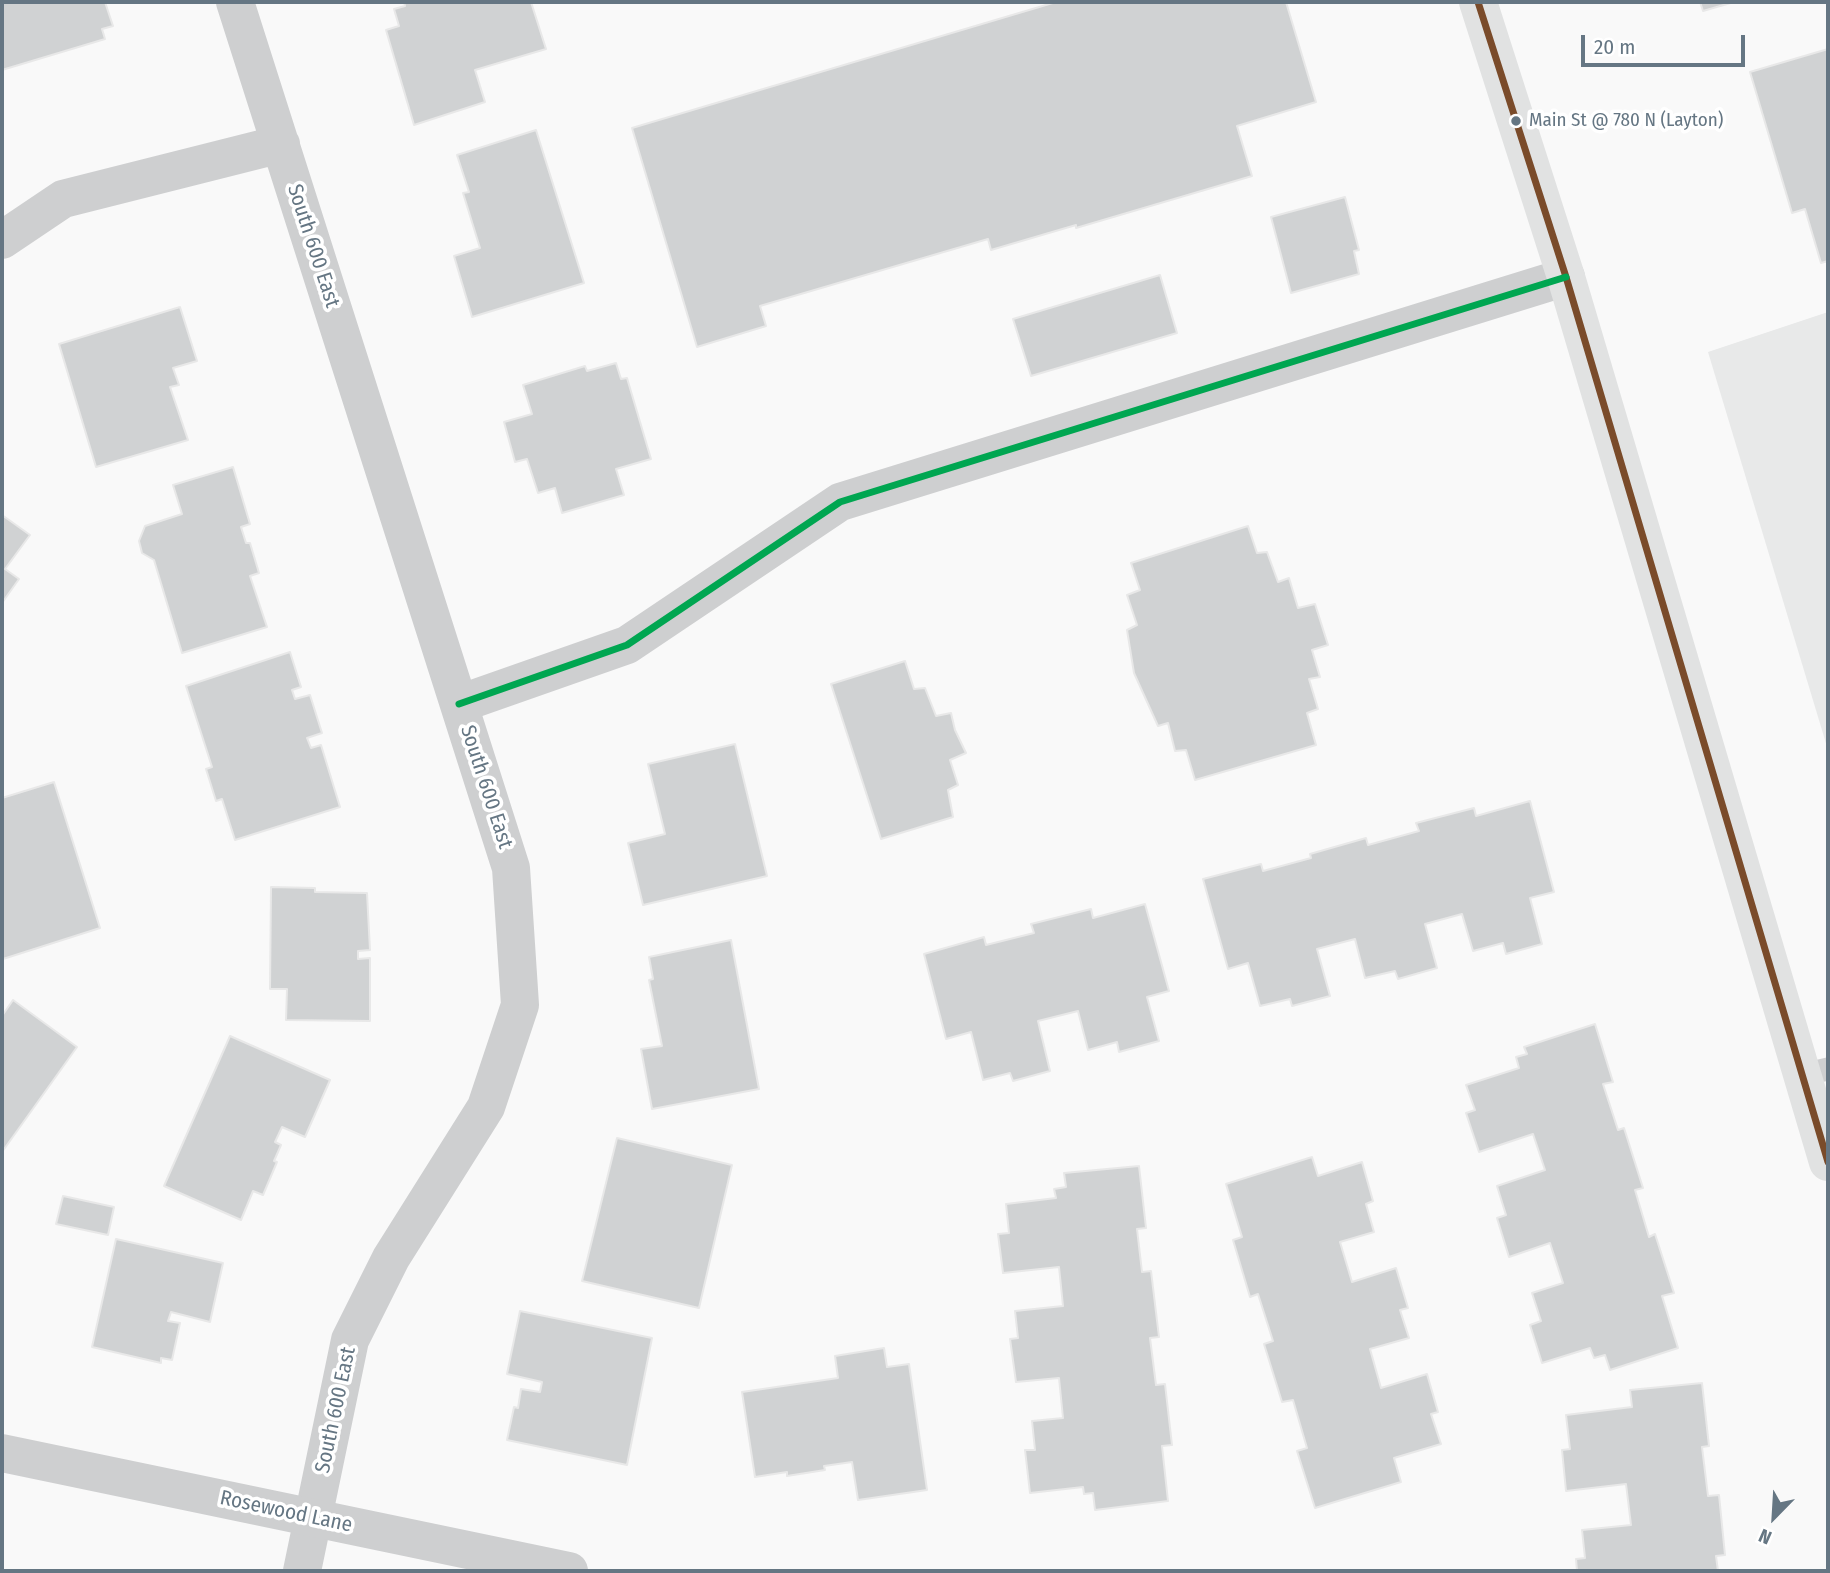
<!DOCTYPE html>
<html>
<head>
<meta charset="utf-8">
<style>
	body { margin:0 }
	#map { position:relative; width:1830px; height:1573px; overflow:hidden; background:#f9f9f9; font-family:"Fira Sans Condensed",sans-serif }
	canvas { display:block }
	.frame { position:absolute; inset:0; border:4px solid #657683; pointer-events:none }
	.north { position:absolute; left:1739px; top:1482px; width:70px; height:70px; -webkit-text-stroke:5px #fff; paint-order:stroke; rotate:204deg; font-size:19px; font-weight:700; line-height:28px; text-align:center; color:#657683 }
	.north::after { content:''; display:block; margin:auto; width:24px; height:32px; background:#657683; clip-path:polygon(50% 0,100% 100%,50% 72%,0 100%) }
	.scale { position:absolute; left:1581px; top:35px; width:164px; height:32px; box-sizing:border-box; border:4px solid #657683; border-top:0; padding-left:9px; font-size:21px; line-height:24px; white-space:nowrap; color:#657683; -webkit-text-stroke:5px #fff; paint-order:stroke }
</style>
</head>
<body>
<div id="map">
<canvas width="1830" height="1573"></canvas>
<div class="frame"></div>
<div class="north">N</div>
<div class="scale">20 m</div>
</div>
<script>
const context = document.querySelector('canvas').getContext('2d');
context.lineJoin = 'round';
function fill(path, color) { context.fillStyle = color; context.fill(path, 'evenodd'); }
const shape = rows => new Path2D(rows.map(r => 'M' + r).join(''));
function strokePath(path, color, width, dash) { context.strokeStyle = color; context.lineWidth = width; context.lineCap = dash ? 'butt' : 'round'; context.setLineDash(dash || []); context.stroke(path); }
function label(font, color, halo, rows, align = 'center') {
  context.font = font + ' "Fira Sans Condensed",sans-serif'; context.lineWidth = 7; context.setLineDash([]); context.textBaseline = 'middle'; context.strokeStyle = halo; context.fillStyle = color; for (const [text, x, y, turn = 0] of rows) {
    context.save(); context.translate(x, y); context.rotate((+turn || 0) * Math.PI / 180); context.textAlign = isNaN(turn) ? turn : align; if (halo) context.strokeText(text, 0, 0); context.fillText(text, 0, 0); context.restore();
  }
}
const built = shape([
	[1828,312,1828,750,1708,352]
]);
const building = shape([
	[2,2,105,2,113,26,102,29,105,39,2,70,2,2],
	[404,2,531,2,546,49,475,70,485,102,414,125,386,30,399,26,394,9,405,6,404,2],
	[1056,2,1286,2,1316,102,1237,126,1252,176,1076,228,1076,225,991,250,988,239,760,306,766,326,697,347,632,128,1056,2],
	[1700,2,1734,2,1703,11,1700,2],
	[1828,49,1828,261,1821,263,1805,209,1792,213,1750,72,1828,49],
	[536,130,584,283,472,317,454,256,480,248,463,193,469,192,457,155,536,130],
	[1345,197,1359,250,1354,251,1359,274,1291,293,1271,217,1345,197],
	[1160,275,1177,333,1031,376,1013,319,1160,275],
	[180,307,197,361,173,368,179,385,170,387,188,440,96,467,59,344,180,307],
	[616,363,621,379,627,378,651,459,616,469,624,495,562,513,555,488,538,493,527,459,515,462,504,422,532,414,523,385,585,366,587,371,616,363],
	[233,467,250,524,241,527,246,543,250,543,259,573,250,576,267,627,182,653,154,560,142,553,139,541,145,526,182,514,173,485,233,467],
	[2,515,30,535,5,569,19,579,2,603,2,515],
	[1248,526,1257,553,1267,552,1278,582,1289,578,1298,608,1315,604,1328,645,1312,650,1320,677,1309,679,1318,709,1307,713,1316,745,1195,780,1186,750,1175,751,1168,723,1158,726,1134,673,1127,630,1137,625,1127,595,1140,590,1131,563,1248,526],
	[290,652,301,687,292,690,295,699,310,695,322,733,307,738,311,748,321,745,340,807,235,840,222,799,216,801,206,769,212,767,186,686,290,652],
	[905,661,914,689,925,688,936,716,951,713,955,730,966,753,950,760,958,785,948,790,953,817,881,839,831,684,905,661],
	[735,744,767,876,643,905,628,843,665,834,648,764,735,744],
	[54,782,100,928,3,959,2,798,54,782],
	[1530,801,1554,892,1530,898,1542,944,1506,954,1503,943,1473,951,1462,914,1425,924,1437,968,1398,979,1395,971,1365,978,1355,939,1317,949,1330,996,1292,1006,1290,999,1260,1006,1248,963,1228,969,1203,879,1261,864,1263,871,1311,858,1310,854,1366,838,1368,845,1419,831,1416,823,1474,808,1476,816,1530,801],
	[271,887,315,888,315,892,367,893,370,950,358,951,358,959,370,958,370,1021,286,1020,287,989,270,989,271,887],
	[1145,904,1169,991,1147,997,1159,1041,1119,1052,1117,1042,1088,1050,1078,1011,1038,1021,1050,1071,1013,1081,1010,1073,983,1080,971,1032,946,1039,924,954,984,937,986,945,1034,933,1031,924,1091,909,1093,918,1145,904],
	[731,940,759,1089,652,1109,641,1049,662,1046,649,980,653,979,649,957,731,940],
	[13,1000,77,1047,2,1152,2,1016,13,1000],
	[1595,1024,1613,1082,1603,1084,1618,1130,1624,1128,1643,1188,1635,1190,1649,1237,1655,1234,1674,1293,1662,1296,1678,1348,1610,1370,1605,1355,1594,1358,1590,1348,1542,1363,1530,1325,1541,1321,1532,1293,1563,1283,1550,1243,1509,1257,1497,1218,1506,1215,1497,1186,1545,1170,1533,1134,1479,1152,1466,1113,1475,1110,1466,1085,1519,1068,1516,1057,1527,1054,1524,1047,1595,1024],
	[230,1036,330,1080,305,1137,282,1127,275,1142,281,1145,274,1161,277,1162,263,1195,253,1191,241,1220,164,1186,230,1036],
	[617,1138,732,1165,699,1308,582,1281,617,1138],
	[1312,1157,1318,1176,1362,1162,1373,1201,1366,1204,1374,1232,1340,1242,1352,1282,1396,1268,1408,1308,1400,1310,1409,1338,1370,1349,1381,1388,1427,1374,1438,1412,1431,1414,1441,1444,1394,1458,1401,1482,1315,1508,1297,1451,1307,1448,1293,1400,1282,1402,1264,1344,1273,1341,1258,1294,1250,1297,1233,1240,1242,1237,1226,1184,1312,1157],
	[1139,1166,1146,1228,1137,1229,1142,1272,1151,1271,1159,1337,1150,1338,1156,1385,1165,1384,1172,1445,1162,1446,1168,1501,1095,1510,1093,1493,1084,1494,1083,1487,1030,1493,1025,1450,1035,1450,1032,1421,1063,1418,1059,1378,1016,1382,1010,1339,1018,1338,1015,1311,1063,1306,1059,1267,1003,1273,998,1234,1009,1233,1006,1204,1056,1198,1054,1189,1066,1187,1064,1173,1139,1166],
	[63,1196,114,1207,108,1235,56,1224,63,1196],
	[116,1239,223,1263,210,1322,171,1312,168,1321,180,1323,172,1360,161,1358,161,1363,92,1347,116,1239],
	[520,1311,652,1338,627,1465,507,1440,514,1407,518,1408,521,1389,540,1392,542,1382,507,1374,520,1311],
	[884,1348,887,1367,909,1364,927,1490,858,1500,852,1462,824,1466,825,1470,787,1476,787,1472,755,1477,742,1392,838,1378,835,1356,884,1348],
	[1702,1383,1709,1446,1702,1447,1708,1496,1719,1495,1725,1555,1716,1556,1718,1571,1577,1571,1576,1559,1585,1558,1582,1530,1631,1525,1626,1484,1566,1491,1562,1450,1570,1449,1566,1415,1632,1407,1630,1390,1702,1383]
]);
const service = shape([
	[1803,1075,1828,1069]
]);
const minor = shape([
	[235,2,511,868,520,1005,486,1107,391,1258,350,1340,302,1571],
	[2,240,63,199,281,144],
	[459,704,627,645,840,502,1566,277]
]);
const tertiary = shape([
	[2,1453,569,1571]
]);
const secondary = shape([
	[1478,2,1566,277,1828,1162]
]);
const bus1 = shape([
	[1478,2,1566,277,1828,1162]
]);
const bus2 = shape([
	[459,704,627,645,840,502,1566,277]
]);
const markers = [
	[1516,121,6,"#657683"]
];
const busNames = [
	["Main St @ 780 N (Layton)",1529,121]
];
const streetNames = [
	["South 600 East",313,246,72],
	["South 600 East",486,787,72],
	["South 600 East",336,1410,-78],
	["Rosewood Lane",286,1512,12]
];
fill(built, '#e8e9e9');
fill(building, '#d0d2d3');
strokePath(building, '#e8e8e8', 2);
strokePath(service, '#cecfd0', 23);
strokePath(minor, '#cecfd0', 38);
strokePath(tertiary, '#cecfd0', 38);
strokePath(secondary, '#e1e2e2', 38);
strokePath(bus1, '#7a4b2a', 7);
strokePath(bus2, '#00a651', 7);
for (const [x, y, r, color] of markers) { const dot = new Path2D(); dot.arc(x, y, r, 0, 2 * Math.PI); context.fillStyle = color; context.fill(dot); strokePath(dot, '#fff', 2.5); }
label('19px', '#657683', '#fff', busNames, 'left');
label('21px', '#657683', '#fff', streetNames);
</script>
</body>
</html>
